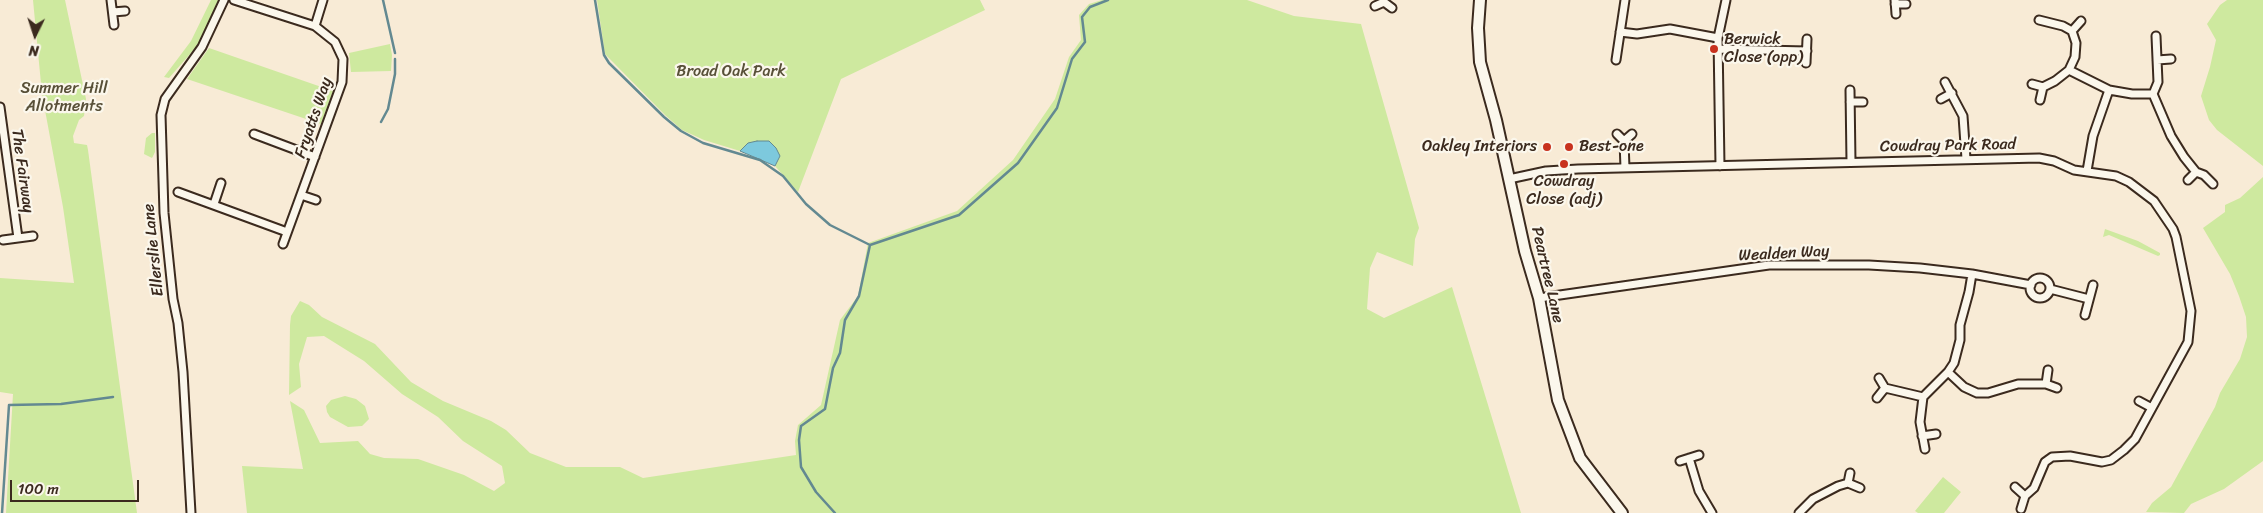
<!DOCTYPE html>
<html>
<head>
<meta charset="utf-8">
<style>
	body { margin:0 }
	#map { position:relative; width:2263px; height:513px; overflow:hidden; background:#f8ebd6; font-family:Sriracha,sans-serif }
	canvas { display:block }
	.north { position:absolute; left:10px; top:10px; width:50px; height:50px; -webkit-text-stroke:4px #fbf7ec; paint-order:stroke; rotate:184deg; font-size:14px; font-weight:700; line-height:20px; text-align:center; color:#3b2a1e }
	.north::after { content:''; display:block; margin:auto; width:18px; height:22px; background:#3b2a1e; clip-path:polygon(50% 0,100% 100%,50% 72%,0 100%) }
	.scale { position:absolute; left:10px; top:480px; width:129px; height:22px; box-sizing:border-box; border:2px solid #3b2a1e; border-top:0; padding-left:6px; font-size:15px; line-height:18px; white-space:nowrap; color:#3b2a1e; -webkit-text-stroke:4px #fbf7ec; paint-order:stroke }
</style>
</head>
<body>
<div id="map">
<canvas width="2263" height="513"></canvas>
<div class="north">N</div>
<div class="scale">100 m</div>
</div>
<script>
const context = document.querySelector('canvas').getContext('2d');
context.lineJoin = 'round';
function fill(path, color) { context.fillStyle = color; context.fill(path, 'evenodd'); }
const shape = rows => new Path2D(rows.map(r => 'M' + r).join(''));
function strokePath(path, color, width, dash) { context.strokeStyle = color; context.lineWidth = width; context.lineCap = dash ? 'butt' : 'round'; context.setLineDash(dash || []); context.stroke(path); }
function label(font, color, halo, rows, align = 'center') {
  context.font = font + ' Sriracha,sans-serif'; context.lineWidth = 4.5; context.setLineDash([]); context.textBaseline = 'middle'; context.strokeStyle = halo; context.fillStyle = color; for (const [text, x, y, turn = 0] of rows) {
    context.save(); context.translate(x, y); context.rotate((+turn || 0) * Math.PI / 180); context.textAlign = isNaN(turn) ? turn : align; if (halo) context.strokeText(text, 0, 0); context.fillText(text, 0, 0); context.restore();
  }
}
const green = shape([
	[33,0,65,0,86,99,84,116,79,120,73,136,74,143,87,145,88,150,137,513,6,513,13,394,0,392,0,278,74,283,63,207,42,94],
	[211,0,219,0,198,45,169,78,164,77,191,41],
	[597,0,980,0,985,10,841,79,798,192,775,166,780,156,748,143,740,151,704,140,682,130,665,115,605,54],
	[1102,0,1247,0,1294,16,1361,24,1419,228,1415,239,1413,266,1377,252,1370,268,1367,309,1384,318,1452,287,1521,513,247,513,242,466,303,469,290,401,304,410,320,443,358,441,370,454,384,458,418,459,464,475,494,491,505,483,502,466,463,441,438,417,402,394,364,361,324,336,307,337,299,364,301,387,289,395,290,325,291,316,300,301,309,305,322,317,375,344,411,382,443,401,491,421,506,430,530,453,566,467,620,467,643,478,796,455,795,441,798,425,821,405,840,320,858,296,868,243,957,211,1013,160,1055,99,1069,57,1081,40,1079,15,1089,4],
	[2227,0,2263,0,2263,166,2217,130,2209,120,2201,96,2210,67,2216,40,2207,24,2220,5],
	[390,44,392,55,391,71,351,72,349,53],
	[209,48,333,91,321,124,187,79],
	[152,133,155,133,155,152,152,158,144,154,146,138],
	[2263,177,2263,461,2224,489,2191,504,2184,513,2146,512,2152,503,2171,487,2215,407,2220,393,2240,359,2247,337,2246,317,2239,296,2230,274,2203,228,2225,212,2225,205,2240,198],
	[2105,229,2138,241,2160,253,2160,255,2158,256,2109,235,2103,237],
	[345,396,356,399,365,406,369,419,362,426,348,427,330,417,327,412,326,406,331,400],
	[1943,477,1961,492,1944,513,1918,513,1915,511]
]);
const water = shape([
	[757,141,769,141,776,148,780,156,775,166,740,151,748,143,757,141]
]);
const stream = shape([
	[383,0,395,53],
	[595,0,604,55,609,63,664,117,681,131,703,143,760,160,783,176,806,204,830,225,870,245],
	[381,122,388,109,395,74,395,59],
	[2,513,9,405,61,404,113,397],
	[835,513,816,492,801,467,799,440,801,426,825,409,833,368,840,353,845,320,859,296,870,245,959,215,1018,163,1057,108,1072,59,1085,42,1082,17,1090,7,1108,0]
]);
const street = shape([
	[111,0,114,25],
	[234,0,315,26,335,42,343,59,342,82,283,244],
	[1895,0,1896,14],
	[1895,4,1906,4],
	[1375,6,1384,2,1392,8],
	[113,12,125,11],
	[315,26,323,0],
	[2072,31,2081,21],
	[1620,32,1637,34,1670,29,1718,38],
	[2156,36,2158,82,2153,94,2171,136,2184,157,2196,172,2204,175,2213,184],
	[1718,49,1807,51],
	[1616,60,1625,0],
	[2157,60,2171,59],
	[1806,63,1807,39],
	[2069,70,2109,90,2132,94,2153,94],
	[1945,82,1963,116,1966,159],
	[2032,84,2043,87,2055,81,2069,70,2075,57,2076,43,2072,31,2063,26,2039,20],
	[1850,90,1851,162],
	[1941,99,1952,93],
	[2040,100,2043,87],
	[1850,102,1863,102],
	[0,107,18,238],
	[254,134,315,157],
	[1617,134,1624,141,1632,134],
	[1624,141,1625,168],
	[1720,166,1718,38,1726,0],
	[2087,171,2093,136,2109,90],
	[1509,179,1546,171,1578,169,2039,158,2054,161,2074,170,2116,176,2129,182,2154,201,2173,229,2176,237,2191,311,2188,342,2135,439,2124,450,2111,460,2102,462,2070,456,2052,457,2045,462,2034,488,2025,496,2021,509],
	[2188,180,2196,172],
	[178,192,287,232],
	[301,195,316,200],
	[214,204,221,183],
	[3,240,33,236],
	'2030 288a10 10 0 1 1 20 0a10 10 0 1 1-20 0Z',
	[2050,289,2089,299],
	[1539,298,1769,265,1869,265,1920,268,1972,274,2031,285],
	[2085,315,2093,285],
	[1948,372,1964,387,1977,393,1988,393,2018,384,2046,384,2057,388],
	[2046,384,2048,370],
	[1885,388,1923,397],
	[1877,398,1885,388,1879,378],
	[2139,401,2152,408],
	[1922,436,1936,434],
	[1925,449,1920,422,1923,397,1948,372,1954,363,1960,340,1960,325,1969,292,1972,274],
	[1689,458,1699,491,1712,513],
	[1680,461,1699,455],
	[1850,473,1848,483,1860,488],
	[2015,487,2025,496],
	[191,513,183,372,178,323,173,299,164,213,161,115,165,99,202,47,224,0],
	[1799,513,1813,499,1838,486,1848,483]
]);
const secondary = shape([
	[1480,0,1478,28,1480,62,1496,120,1525,251,1539,298,1558,400,1580,458,1622,513]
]);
const markers = [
	[1714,49,5,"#c8321e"],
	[1547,147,5,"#c8321e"],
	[1569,147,5,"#c8321e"],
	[1564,164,5,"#c8321e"]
];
const poiNames = [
	["Berwick",1724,40],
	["Close (opp)",1724,58],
	["Oakley Interiors",1537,147,"right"],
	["Best-one",1579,147],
	["Cowdray",1564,182,"center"],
	["Close (adj)",1564,200,"center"]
];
const parkNames = [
	["Broad Oak Park",731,72],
	["Summer Hill",64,89],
	["Allotments",64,107]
];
const streetNames = [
	["Fryatts Way",314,118,-71],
	["Cowdray Park Road",1948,146,-1],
	["The Fairway",22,171,82],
	["Ellerslie Lane",154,250,-96],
	["Wealden Way",1784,254,-3],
	["Peartree Lane",1547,275,77]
];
fill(green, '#cee99f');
fill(water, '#7dc9dd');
strokePath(water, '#638991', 1);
strokePath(stream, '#638991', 2.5);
strokePath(street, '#3b2a1e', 11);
strokePath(secondary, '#3b2a1e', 14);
strokePath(street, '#fbf7ec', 7);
strokePath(secondary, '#fbf7ec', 10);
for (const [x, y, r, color] of markers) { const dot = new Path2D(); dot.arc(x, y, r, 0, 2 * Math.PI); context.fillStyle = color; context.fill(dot); strokePath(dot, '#fbf7ec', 2); }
label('16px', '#3b2a1e', '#fbf7ec', poiNames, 'left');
label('16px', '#585038', '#fbf7ec', parkNames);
label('16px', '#3b2a1e', '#fbf7ec', streetNames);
</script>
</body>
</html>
